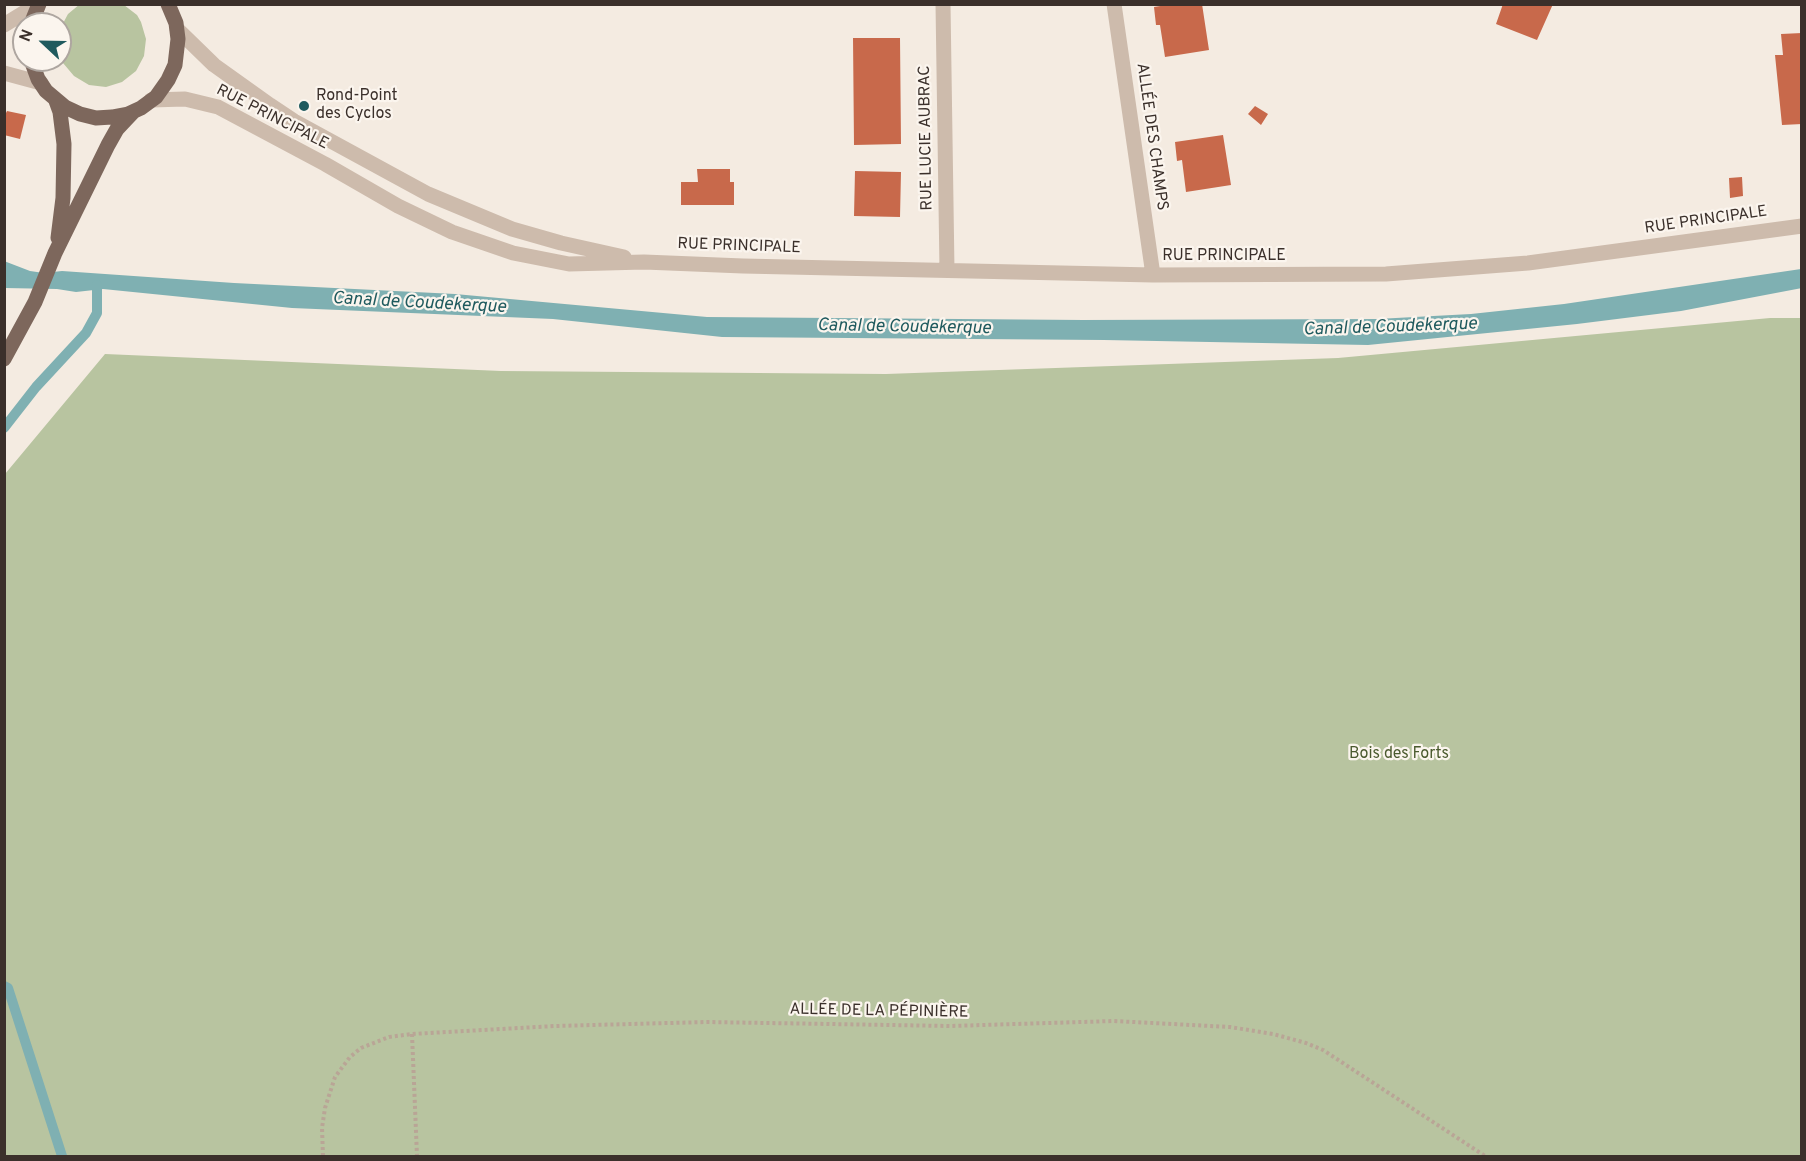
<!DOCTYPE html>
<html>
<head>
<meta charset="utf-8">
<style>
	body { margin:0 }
	#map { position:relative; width:1806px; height:1161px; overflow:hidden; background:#f4ebe1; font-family:Overpass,sans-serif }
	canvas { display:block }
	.frame { position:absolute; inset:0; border:6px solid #3b302b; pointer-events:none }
	.north { position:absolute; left:12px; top:12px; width:60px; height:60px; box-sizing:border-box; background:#fbf5ee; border:2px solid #aea6a0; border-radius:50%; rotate:292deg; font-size:16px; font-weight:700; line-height:24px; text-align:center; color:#3b302b }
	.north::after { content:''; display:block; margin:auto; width:21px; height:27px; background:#1f5a5e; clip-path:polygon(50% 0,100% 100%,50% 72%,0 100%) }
</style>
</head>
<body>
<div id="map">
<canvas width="1806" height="1161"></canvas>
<div class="frame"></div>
<div class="north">N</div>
</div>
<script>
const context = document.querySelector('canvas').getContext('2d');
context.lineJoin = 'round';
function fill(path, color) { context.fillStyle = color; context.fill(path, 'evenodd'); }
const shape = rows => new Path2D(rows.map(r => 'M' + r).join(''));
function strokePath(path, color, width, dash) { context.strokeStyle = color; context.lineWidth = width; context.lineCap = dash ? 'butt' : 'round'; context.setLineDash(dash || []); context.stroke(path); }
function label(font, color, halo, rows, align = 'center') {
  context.font = font + ' Overpass,sans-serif'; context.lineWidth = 4.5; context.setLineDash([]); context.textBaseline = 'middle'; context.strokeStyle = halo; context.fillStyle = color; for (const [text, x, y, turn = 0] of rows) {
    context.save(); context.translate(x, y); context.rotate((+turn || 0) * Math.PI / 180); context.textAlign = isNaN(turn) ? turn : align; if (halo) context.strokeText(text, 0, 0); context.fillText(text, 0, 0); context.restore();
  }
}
const green = shape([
	[80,4,124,5,137,15,141,22,146,39,144,56,136,71,122,82,106,87,89,85,74,76,63,63,60,55,60,29,68,14],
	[1770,318,1802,318,1801,1156,5,1156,5,474,105,354,501,371,886,374,1338,358]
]);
const water = shape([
	[4,261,30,271,44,273,62,271,234,283,455,294,707,317,1084,320,1377,319,1471,314,1564,304,1801,269,1802,288,1681,311,1577,324,1368,345,1104,340,722,337,553,319,292,308,103,289,76,292,57,289,5,288]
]);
const stream = shape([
	[4,428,36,387,86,333,97,313,97,285],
	[4,986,8,988,62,1156]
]);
const building = shape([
	[1173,4,1202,4,1209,50,1165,57,1160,25,1156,25,1154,7],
	[1503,4,1553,4,1537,40,1496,24],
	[1802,33,1802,124,1782,125,1775,55,1783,55,1781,34],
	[853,38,900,38,901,144,854,145],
	[1255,106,1268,114,1261,125,1248,114],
	[7,111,26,115,20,139,4,135,4,117],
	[1223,135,1231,185,1186,192,1182,160,1177,161,1175,142],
	[697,169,730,169,730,182,734,182,734,205,681,205,681,182,698,182],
	[855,171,901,172,900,217,854,216],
	[1742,177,1743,196,1730,198,1729,178]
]);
const path = shape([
	[412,1034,417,1156],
	[323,1156,322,1128,325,1108,335,1077,350,1057,361,1048,389,1037,412,1034,555,1026,707,1022,950,1026,1114,1021,1230,1027,1273,1034,1306,1043,1323,1050,1485,1156]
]);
const minor = shape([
	[943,4,947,270],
	[1114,4,1153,275],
	[4,25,38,4],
	[177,29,214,65,270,105,294,121,428,194,512,229,561,243,624,257],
	[4,73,41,83],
	[151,100,185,99,218,107,325,164,398,206,452,232,513,253,569,264,644,262,743,266,1153,275,1386,274,1528,263,1802,226]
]);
const major = shape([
	[31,24,39,4],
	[31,60,38,79,46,91,65,107,80,114,96,118,112,117,128,114,141,108,156,97,168,80,175,65,178,39,176,23,168,4],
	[56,101,60,112,64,144,63,198,58,238],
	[4,359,35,302,55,253,108,145,117,129,133,112]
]);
const markers = [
	[304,106,6,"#1f5a5e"]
];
const poiNames = [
	["Rond-Point",316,97],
	["des Cyclos",316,115]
];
const streetNames = [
	["RUE PRINCIPALE",272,118,27],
	["ALLÉE DES CHAMPS",1151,137,82],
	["RUE LUCIE AUBRAC",927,138,-91],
	["RUE PRINCIPALE",1706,221,-8],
	["RUE PRINCIPALE",739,247,2],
	["RUE PRINCIPALE",1224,257],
	["ALLÉE DE LA PÉPINIÈRE",879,1012,1]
];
const parkNames = [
	["Bois des Forts",1399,755]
];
const waterNames = [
	["Canal de Coudekerque",419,304,3],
	["Canal de Coudekerque",904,328,1],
	["Canal de Coudekerque",1390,328,-2]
];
fill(green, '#b8c4a0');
fill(water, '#7fb0b2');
strokePath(stream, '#7fb0b2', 10);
fill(building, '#c8694b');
strokePath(path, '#b9a596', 4, [3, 3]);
strokePath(minor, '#cdbbac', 15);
strokePath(major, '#7d675c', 15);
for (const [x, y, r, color] of markers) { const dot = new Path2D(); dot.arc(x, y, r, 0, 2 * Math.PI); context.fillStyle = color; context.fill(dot); strokePath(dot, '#fbf5ee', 2); }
label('16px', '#3b302b', '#fbf5ee', poiNames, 'left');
label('16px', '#3b302b', '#fbf5ee', streetNames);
label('16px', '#4a5a2e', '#fbf5ee', parkNames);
label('italic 18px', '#1f5a5e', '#fbf5ee', waterNames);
</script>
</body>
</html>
